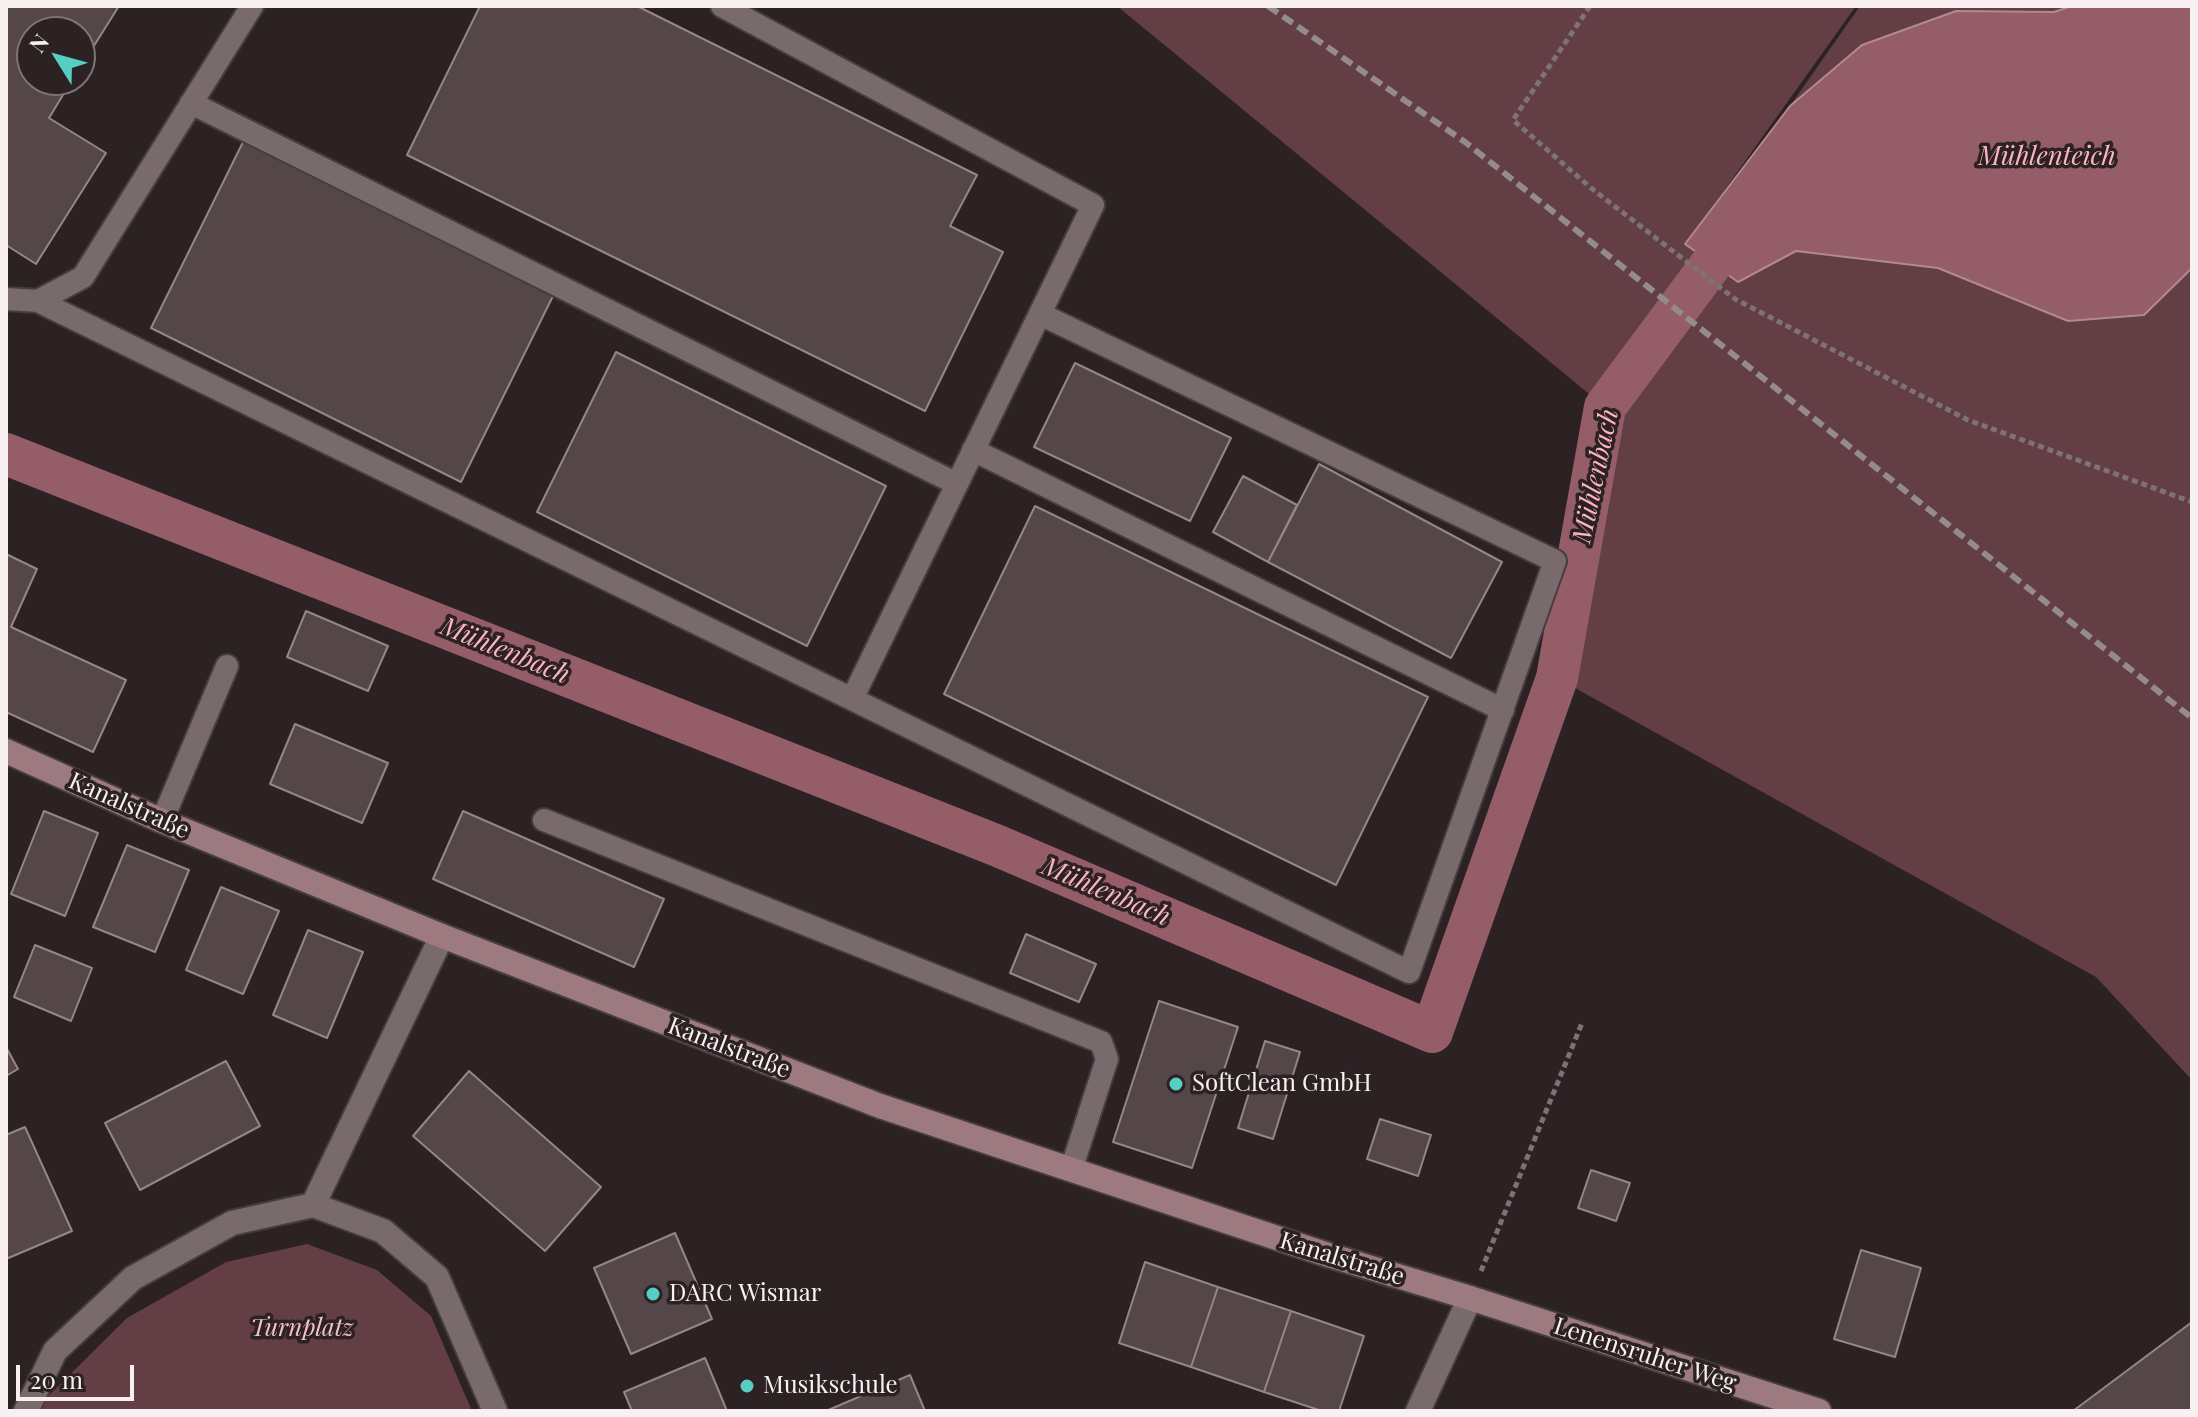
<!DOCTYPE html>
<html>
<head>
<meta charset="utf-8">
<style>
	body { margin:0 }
	#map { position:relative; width:2198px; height:1417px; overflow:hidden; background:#2c2123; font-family:"Playfair Display",serif }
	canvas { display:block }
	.frame { position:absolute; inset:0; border:8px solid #f8f0f1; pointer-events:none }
	.north { position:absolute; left:16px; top:16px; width:80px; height:80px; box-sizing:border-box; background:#2c2123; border:2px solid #7e7475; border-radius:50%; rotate:307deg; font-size:22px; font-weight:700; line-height:32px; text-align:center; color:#f8f0f1 }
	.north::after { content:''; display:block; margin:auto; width:28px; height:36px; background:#56cec3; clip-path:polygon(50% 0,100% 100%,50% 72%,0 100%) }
	.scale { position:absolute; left:16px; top:1365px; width:118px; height:36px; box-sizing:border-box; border:4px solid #f8f0f1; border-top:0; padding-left:10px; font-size:24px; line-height:28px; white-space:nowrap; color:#f8f0f1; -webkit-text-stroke:6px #2c2123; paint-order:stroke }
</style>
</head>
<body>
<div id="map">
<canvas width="2198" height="1417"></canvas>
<div class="frame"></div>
<div class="north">N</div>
<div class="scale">20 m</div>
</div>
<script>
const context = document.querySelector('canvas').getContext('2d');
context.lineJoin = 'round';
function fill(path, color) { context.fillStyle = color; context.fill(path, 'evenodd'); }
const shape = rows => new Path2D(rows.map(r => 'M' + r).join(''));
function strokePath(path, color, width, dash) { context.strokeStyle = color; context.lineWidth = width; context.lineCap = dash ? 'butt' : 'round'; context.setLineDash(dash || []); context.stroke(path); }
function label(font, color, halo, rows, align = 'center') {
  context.font = font + ' "Playfair Display",serif'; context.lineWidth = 7; context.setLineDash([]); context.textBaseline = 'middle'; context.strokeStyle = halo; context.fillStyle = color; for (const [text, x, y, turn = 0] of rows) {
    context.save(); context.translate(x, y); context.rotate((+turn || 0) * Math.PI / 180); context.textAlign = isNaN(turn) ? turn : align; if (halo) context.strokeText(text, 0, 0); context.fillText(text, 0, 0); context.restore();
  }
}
const green = shape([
	[1117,6,1856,6,1686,244,1738,282,1795,251,1938,268,2068,321,2143,315,2192,268,2192,1080,2096,977,1557,678,1605,407],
	[1860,6,2072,6,2054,12,1862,45,1790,106],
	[307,1244,377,1270,431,1316,472,1411,33,1411,127,1318,226,1262]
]);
const water = shape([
	[2072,6,2192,6,2192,268,2144,315,2068,321,1938,268,1796,251,1738,282,1685,244,1790,106,1862,45,1956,11,2054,12,2072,6]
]);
const canal = shape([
	[6,454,998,846,1432,1032,1557,678,1605,407,1712,263]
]);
const building = shape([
	[6,6,119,6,80,68,80,32,32,32,32,80,72,80,49,118,106,153,36,264,6,245,6,6],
	[480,6,637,6,977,175,950,226,1003,252,925,411,407,155,480,6],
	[243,142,553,296,461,482,151,328,243,142],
	[616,352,886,486,807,646,537,512,616,352],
	[1075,363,1231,438,1190,521,1034,447,1075,363],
	[1319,464,1502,562,1451,658,1268,562,1319,464],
	[1243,476,1297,505,1268,562,1213,532,1243,476],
	[1035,506,1428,697,1336,885,944,694,1035,506],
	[6,554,37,569,11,627,126,680,93,752,6,712,6,554],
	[306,611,388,646,368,691,287,657,306,611],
	[295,724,388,763,362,823,270,784,295,724],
	[44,811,98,833,65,916,11,894,44,811],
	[463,811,664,899,634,967,433,879,463,811],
	[127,845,189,870,155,952,93,927,127,845],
	[221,887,279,911,243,994,186,970,221,887],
	[308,930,363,952,327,1038,273,1015,308,930],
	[1026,934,1096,964,1079,1002,1010,973,1026,934],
	[35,945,92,968,71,1021,14,997,35,945],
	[1159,1001,1238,1027,1192,1168,1113,1142,1159,1001],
	[1265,1041,1300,1052,1273,1139,1238,1128,1265,1041],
	[6,1047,18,1069,6,1076,6,1047],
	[226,1061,260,1126,140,1190,105,1123,226,1061],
	[469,1071,601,1187,545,1251,413,1136,469,1071],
	[1380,1119,1431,1135,1418,1176,1367,1159,1380,1119],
	[25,1127,72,1231,6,1259,6,1135,25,1127],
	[1591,1170,1630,1183,1616,1221,1578,1208,1591,1170],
	[675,1233,712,1319,631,1354,594,1268,675,1233],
	[1861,1250,1921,1268,1895,1357,1834,1339,1861,1250],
	[1145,1262,1218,1287,1191,1367,1119,1343,1145,1262],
	[1218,1287,1291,1311,1264,1392,1191,1367,1218,1287],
	[1291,1311,1364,1336,1339,1411,1322,1411,1264,1392,1291,1311],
	[2192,1322,2192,1411,2073,1411,2192,1322],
	[705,1358,727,1411,632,1411,624,1392,705,1358],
	[910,1375,925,1411,826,1411,910,1375]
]);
const path = shape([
	[1590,6,1513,120,1591,188,1735,299,1968,420,2192,502],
	[1481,1271,1582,1023]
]);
const lane = shape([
	[191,103,957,484,1093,205,722,6],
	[6,299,38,301,83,277,252,6],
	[38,301,852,699],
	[973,450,1503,710],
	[957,484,852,699,1409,972,1555,561,1040,314],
	[544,820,1101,1042,1107,1059,1071,1170],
	[162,821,227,666]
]);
const street = shape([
	[313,1205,442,936],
	[26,1411,55,1351,133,1278,232,1223,313,1205,383,1231,437,1277,495,1411],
	[1418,1411,1470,1298]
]);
const secondary = shape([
	[6,751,162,821,442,936,880,1106,1322,1253,1470,1298,1819,1411]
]);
const rail = shape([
	[1268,6,1465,142,2192,718]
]);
const markers = [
	[1176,1084,8,"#56cec3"],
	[653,1294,8,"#56cec3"],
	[747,1386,8,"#56cec3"]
];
const streetNames = [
	["Kanalstraße",129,806,24],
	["Kanalstraße",729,1048,21],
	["Kanalstraße",1342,1259,17],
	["Lenensruher Weg",1645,1355,18]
];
const poiNames = [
	["SoftClean GmbH",1192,1084],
	["DARC Wismar",669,1294],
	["Musikschule",763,1386]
];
const parkNames = [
	["Turnplatz",302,1329]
];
const waterNames = [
	["Mühlenteich",2047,157],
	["Mühlenbach",1596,476,-78],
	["Mühlenbach",505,651,22],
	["Mühlenbach",1106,892,23]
];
fill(green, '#633e45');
fill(water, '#955d68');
strokePath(water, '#b38991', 2);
strokePath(canal, '#955d68', 42);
fill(building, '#544649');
strokePath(building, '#958688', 2);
strokePath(lane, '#463d3e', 26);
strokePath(street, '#463d3e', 28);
strokePath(secondary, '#463d3e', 28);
strokePath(path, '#7d7375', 5, [6, 4]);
strokePath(lane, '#796a6d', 22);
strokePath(street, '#796a6d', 24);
strokePath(secondary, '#9c7a80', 24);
strokePath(rail, '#948b8c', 6, [12, 6]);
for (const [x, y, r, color] of markers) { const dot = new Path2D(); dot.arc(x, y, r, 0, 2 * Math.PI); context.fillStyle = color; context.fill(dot); strokePath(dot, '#2c2123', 3); }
label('24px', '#f8f0f1', '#2c2123', streetNames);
label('24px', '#f8f0f1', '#2c2123', poiNames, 'left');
label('italic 24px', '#f6c0c9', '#2c2123', parkNames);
label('italic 26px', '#fcb4c1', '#2c2123', waterNames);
</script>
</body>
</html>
